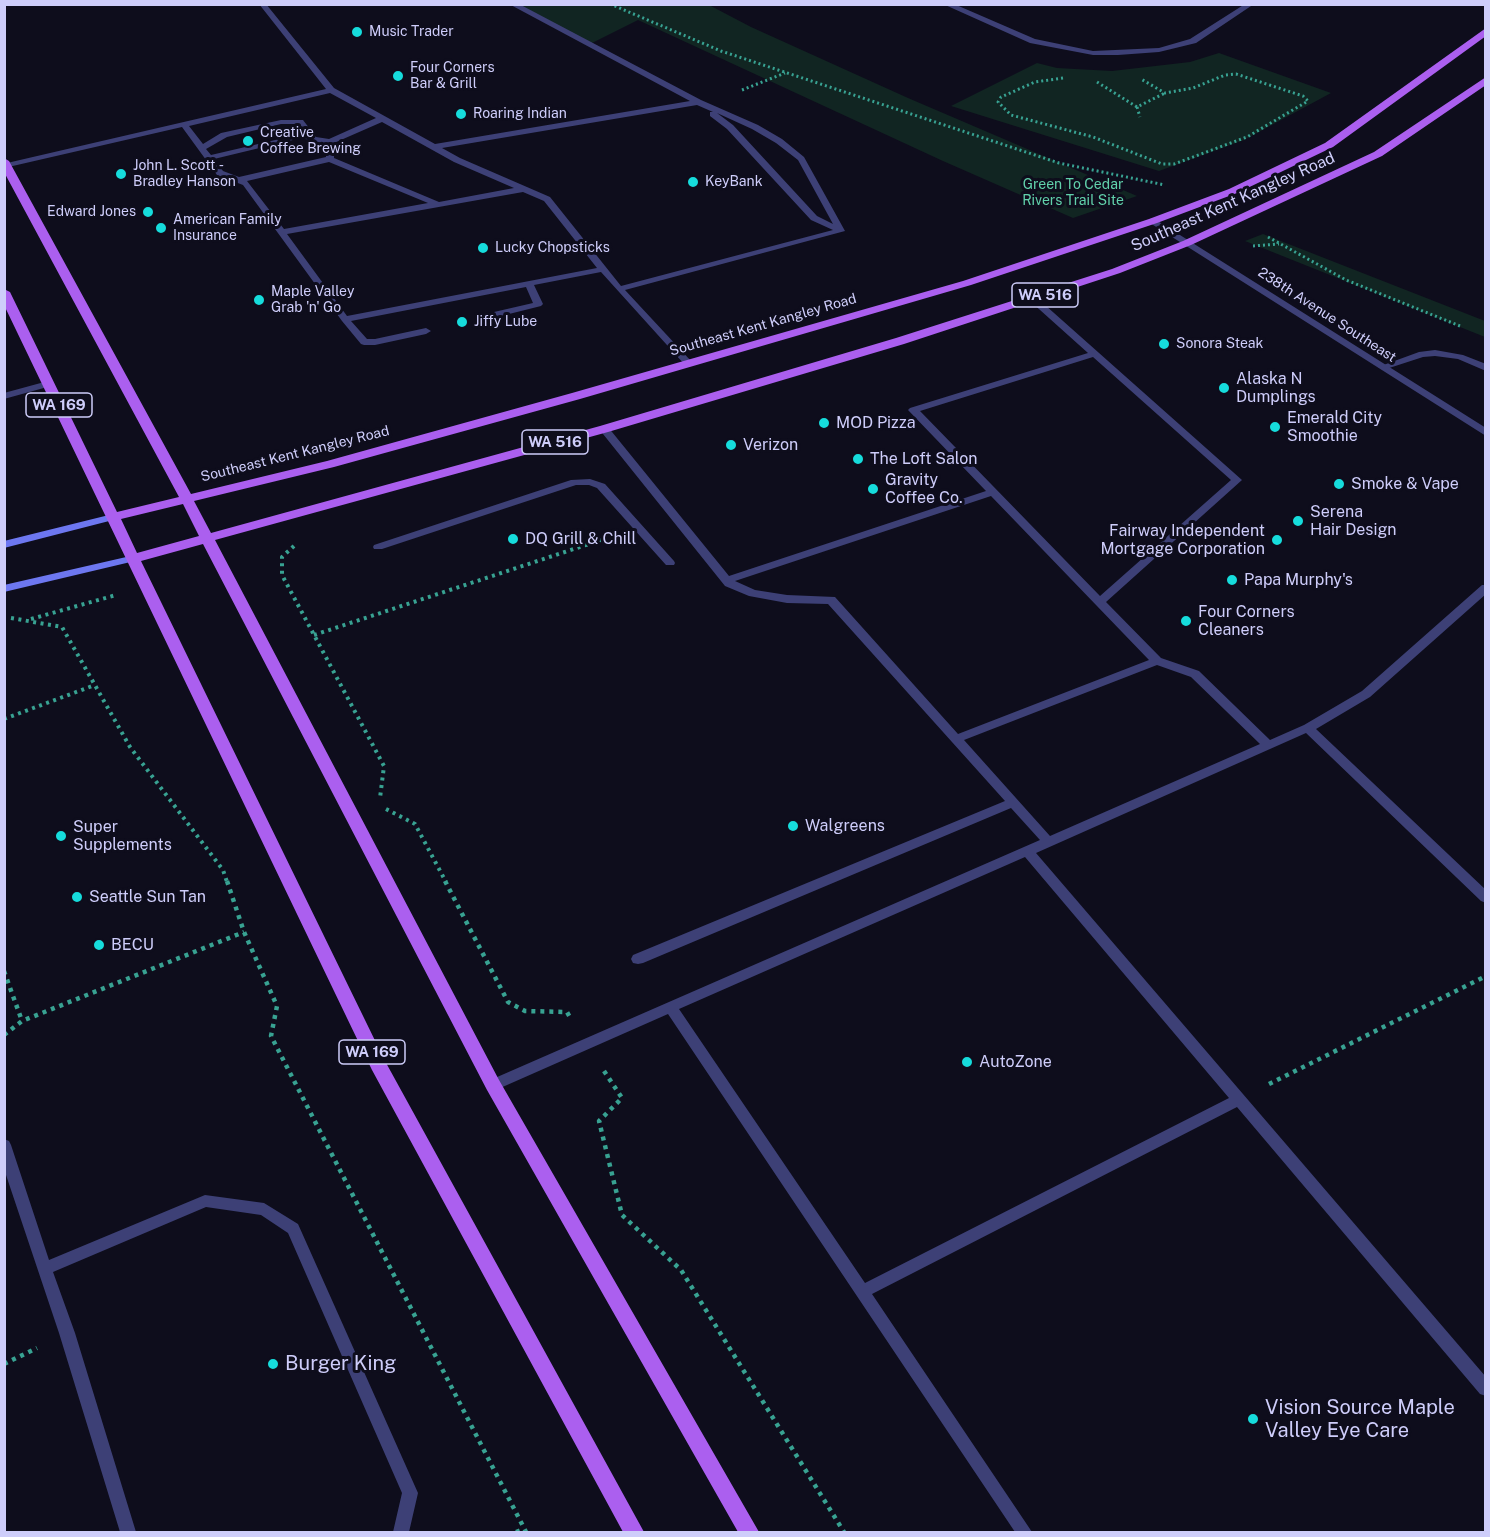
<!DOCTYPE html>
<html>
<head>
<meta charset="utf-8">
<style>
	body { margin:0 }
	#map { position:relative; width:1490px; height:1537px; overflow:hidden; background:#0e0d1c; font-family:"Public Sans",sans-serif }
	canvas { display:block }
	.frame { position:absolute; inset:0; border:6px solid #cecdfa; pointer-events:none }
</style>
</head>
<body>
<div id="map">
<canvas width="1490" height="1537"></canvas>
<div class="frame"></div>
</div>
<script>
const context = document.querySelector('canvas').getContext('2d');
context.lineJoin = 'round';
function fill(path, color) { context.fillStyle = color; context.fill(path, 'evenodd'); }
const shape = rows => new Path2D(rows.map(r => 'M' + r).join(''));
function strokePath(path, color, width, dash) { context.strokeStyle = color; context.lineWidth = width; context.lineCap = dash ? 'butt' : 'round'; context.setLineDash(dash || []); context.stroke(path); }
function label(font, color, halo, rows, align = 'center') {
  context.font = font + ' "Public Sans",sans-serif'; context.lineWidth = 6; context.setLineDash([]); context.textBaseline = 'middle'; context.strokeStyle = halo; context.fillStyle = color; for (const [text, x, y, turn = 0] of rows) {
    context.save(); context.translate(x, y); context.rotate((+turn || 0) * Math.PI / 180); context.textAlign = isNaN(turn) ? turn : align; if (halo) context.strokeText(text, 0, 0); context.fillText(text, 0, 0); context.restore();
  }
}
const green = shape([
	[513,5,709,5,751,27,908,98,1137,196,1073,218,943,161,638,20,590,44],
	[1219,53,1331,93,1244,140,1159,171,951,106,1037,63,1057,68,1112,71,1190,62],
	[1263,234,1485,321,1485,337,1245,241]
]);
const pathFar2 = shape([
	[610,4,721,51,1059,163,1165,185],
	[1063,78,1035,82,1001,97,998,102,1011,115,1093,137,1162,164,1174,164,1247,137,1308,101,1303,96,1236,74,1225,75,1193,88,1165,93,1141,79],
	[1097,82,1137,107,1165,93],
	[742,90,785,73],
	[1137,107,1140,117],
	[1268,237,1346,280,1460,326],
	[1253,246,1279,244]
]);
const pathFar1 = shape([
	[294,546,282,557,282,575,384,766,380,798],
	[11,618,62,627,130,747,223,870,227,882],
	[31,619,116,595],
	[314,635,607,538],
	[4,719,95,685],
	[386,809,415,824,446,882]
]);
const path = shape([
	[227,881,244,932,277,1006,271,1036,526,1532],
	[445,881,508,1002,525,1011,567,1012,571,1019],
	[4,971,22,1021],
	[4,1035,22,1021,244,932],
	[604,1071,622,1098,599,1121,622,1215,681,1270,844,1532],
	[1269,1084,1486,976],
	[4,1364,37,1348],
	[516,1532,524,1529]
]);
const lane = shape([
	[259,4,266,4,334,88,435,144,690,101,509,4,519,4,701,100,758,125,782,139,804,157,845,231,625,290,691,361,693,363,688,366,685,365,601,272,534,285,543,304,541,306,497,317,494,316,494,312,533,303,526,287,351,321,367,339,375,339,426,328,431,331,426,334,375,345,364,345,361,344,342,321,243,185,217,175,182,127,4,168,4,164,7,163,326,89,259,4],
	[330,93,376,118,329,139,316,137,303,120,281,120,221,133,203,144,189,126,330,93],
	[697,105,713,112,710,112,710,116,727,129,811,220,833,230,621,286,550,197,460,158,442,148,697,105],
	[717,113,752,129,776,143,798,160,833,224,817,216,733,125,717,113],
	[382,122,454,162,514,188,439,202,334,158,334,143,382,122],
	[281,124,298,124,306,135,301,134,211,155,206,149,227,137,281,124],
	[301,138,326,144,326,157,239,177,223,171,214,159,301,138],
	[329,162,428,203,284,229,247,181,329,162],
	[523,192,544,201,597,268,347,316,287,234,523,192],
	[1033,296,1036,297,1242,480,1106,602,1161,658,1199,671,1270,740,1304,725,1362,691,1482,585,1486,585,1486,594,1370,697,1316,729,1486,890,1486,903,1481,901,1306,733,1036,853,1486,1377,1486,1396,1480,1394,1237,1107,872,1294,1032,1532,1015,1532,668,1014,498,1089,493,1091,488,1089,486,1085,488,1081,1040,840,1011,808,643,963,638,964,633,963,631,959,633,955,1005,801,828,604,787,603,749,596,725,586,599,429,604,426,608,427,729,576,986,491,908,410,910,408,1088,353,1030,301,1028,299,1033,296],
	[1093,357,1231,480,1100,596,920,411,1093,357],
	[991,496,1149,660,958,734,835,597,787,595,755,590,735,581,991,496],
	[1157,665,1191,677,1260,744,1050,836,964,740,1157,665],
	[1025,857,1229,1098,865,1283,679,1009,1025,857],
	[1435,350,1463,355,1486,364,1486,371,1458,359,1435,356,1423,357,1383,370,1378,367,1419,352,1435,350],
	[48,381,53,384,51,386,4,399,4,393,48,381],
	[590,479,605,484,674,561,675,563,674,565,666,565,597,488,589,485,576,485,382,549,374,549,373,547,374,545,571,480,590,479],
	[4,1139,9,1141,11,1145,49,1260,205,1195,264,1203,298,1224,418,1493,409,1532,393,1532,402,1493,288,1233,261,1215,206,1207,53,1272,75,1333,136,1532,120,1532,59,1333,4,1169,4,1139]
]);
const street = shape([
	[943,4,954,4,1035,39,1093,51,1159,48,1190,39,1245,4,1254,4,1196,43,1159,52,1118,55,1093,55,1030,43,943,4],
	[1153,218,1486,428,1486,436,1150,223,1150,219,1153,218]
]);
const secondary = shape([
	[113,514,117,515,118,517,117,519,4,548,4,541,113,514],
	[135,555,139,556,140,558,139,560,4,592,4,585,135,555]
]);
const primary = shape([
	[1486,28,1486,36,1333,147,1237,193,1157,223,971,285,580,399,334,467,194,501,211,533,600,426,896,338,1112,269,1183,241,1374,152,1486,77,1486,85,1382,156,1191,245,1120,273,904,344,608,432,215,540,499,1080,759,1532,738,1532,487,1090,203,544,141,561,385,1061,644,1532,623,1532,372,1070,4,305,4,289,10,292,117,512,179,497,4,172,4,158,9,161,191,494,327,461,572,393,963,281,1149,219,1229,189,1325,143,1486,28],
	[183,504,199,536,137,553,121,519,183,504]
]);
const markers = [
	[357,32,6,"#16dcdc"],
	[398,76,6,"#16dcdc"],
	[461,114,6,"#16dcdc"],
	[248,141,6,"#16dcdc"],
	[121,174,6,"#16dcdc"],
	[693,182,6,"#16dcdc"],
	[148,212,6,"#16dcdc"],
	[161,228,6,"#16dcdc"],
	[483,248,6,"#16dcdc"],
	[259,300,6,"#16dcdc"],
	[462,322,6,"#16dcdc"],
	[1164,344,6,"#16dcdc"],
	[1224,388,6,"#16dcdc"],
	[824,423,6,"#16dcdc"],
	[1275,427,6,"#16dcdc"],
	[731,445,6,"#16dcdc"],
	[858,459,6,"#16dcdc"],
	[1339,484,6,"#16dcdc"],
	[873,489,6,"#16dcdc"],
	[1298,521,6,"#16dcdc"],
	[513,539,6,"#16dcdc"],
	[1277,540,6,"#16dcdc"],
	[1232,580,6,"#16dcdc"],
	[1186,621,6,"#16dcdc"],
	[793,826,6,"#16dcdc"],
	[61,836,6,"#16dcdc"],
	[77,897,6,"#16dcdc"],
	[99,945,6,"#16dcdc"],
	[967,1062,6,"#16dcdc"],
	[273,1364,6,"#16dcdc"],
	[1253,1419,6,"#16dcdc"]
];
const farPoinames = [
	["Music Trader",369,32],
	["Four Corners",410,68],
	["Bar & Grill",410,84],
	["Roaring Indian",473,114],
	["Creative",260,133],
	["Coffee Brewing",260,149],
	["John L. Scott -",133,166],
	["Bradley Hanson",133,182],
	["KeyBank",705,182],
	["Edward Jones",136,212,"right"],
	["American Family",173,220],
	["Insurance",173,236],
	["Lucky Chopsticks",495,248],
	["Maple Valley",271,292],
	["Grab 'n' Go",271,308],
	["Jiffy Lube",474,322],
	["Sonora Steak",1176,344]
];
const farParknames = [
	["Green To Cedar",1073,185],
	["Rivers Trail Site",1073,201]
];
const farStreetnames = [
	["238th Avenue Southeast",1327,315,33],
	["Southeast Kent Kangley Road",763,325,-16],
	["Southeast Kent Kangley Road",295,454,-14]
];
const shields = [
	[1045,295,66],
	[59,405,66],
	[555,442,66],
	[372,1052,66]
];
const shieldNames = [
	["WA 516",1045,295],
	["WA 169",59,405],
	["WA 516",555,442],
	["WA 169",372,1052]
];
const streetNames = [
	["Southeast Kent Kangley Road",1233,202,-24]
];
const poiNames = [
	["Alaska N",1236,379],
	["Dumplings",1236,397],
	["Emerald City",1287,418],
	["Smoothie",1287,436],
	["MOD Pizza",836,423],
	["Verizon",743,445],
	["The Loft Salon",870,459],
	["Gravity",885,480],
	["Coffee Co.",885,498],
	["Smoke & Vape",1351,484],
	["Serena",1310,512],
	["Hair Design",1310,530],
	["Fairway Independent",1265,531,"right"],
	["Mortgage Corporation",1265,549,"right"],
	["DQ Grill & Chill",525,539],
	["Papa Murphy's",1244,580],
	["Four Corners",1198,612],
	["Cleaners",1198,630],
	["Walgreens",805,826],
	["Super",73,827],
	["Supplements",73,845],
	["Seattle Sun Tan",89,897],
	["BECU",111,945],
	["AutoZone",979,1062]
];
const nearPoinames = [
	["Burger King",285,1364],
	["Vision Source Maple",1265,1408],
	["Valley Eye Care",1265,1431]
];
fill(green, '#112522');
strokePath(pathFar2, '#38a292', 3, [2, 3]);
strokePath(pathFar1, '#38a292', 4, [3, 4.5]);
strokePath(path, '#38a292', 4.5, [4, 5]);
fill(lane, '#3d4076');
fill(street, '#3d4076');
fill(secondary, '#6d77f0');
fill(primary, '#ab5fef');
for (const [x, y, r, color] of markers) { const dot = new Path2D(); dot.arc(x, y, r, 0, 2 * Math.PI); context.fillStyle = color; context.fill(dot); strokePath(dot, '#0e0d1c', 2); }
label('14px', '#cecdfa', '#0e0d1c', farPoinames, 'left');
label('14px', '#61d1ab', '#0e0d1c', farParknames);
label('14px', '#cecdfa', '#0e0d1c', farStreetnames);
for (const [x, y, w] of shields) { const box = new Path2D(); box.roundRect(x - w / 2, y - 12, w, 24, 4.5); context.fillStyle = '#0e0d1c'; context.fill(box); strokePath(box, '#cecdfa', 1.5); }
label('bold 15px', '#cecdfa', null, shieldNames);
label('16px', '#cecdfa', '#0e0d1c', streetNames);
label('16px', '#cecdfa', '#0e0d1c', poiNames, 'left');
label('20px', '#cecdfa', '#0e0d1c', nearPoinames, 'left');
</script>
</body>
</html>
